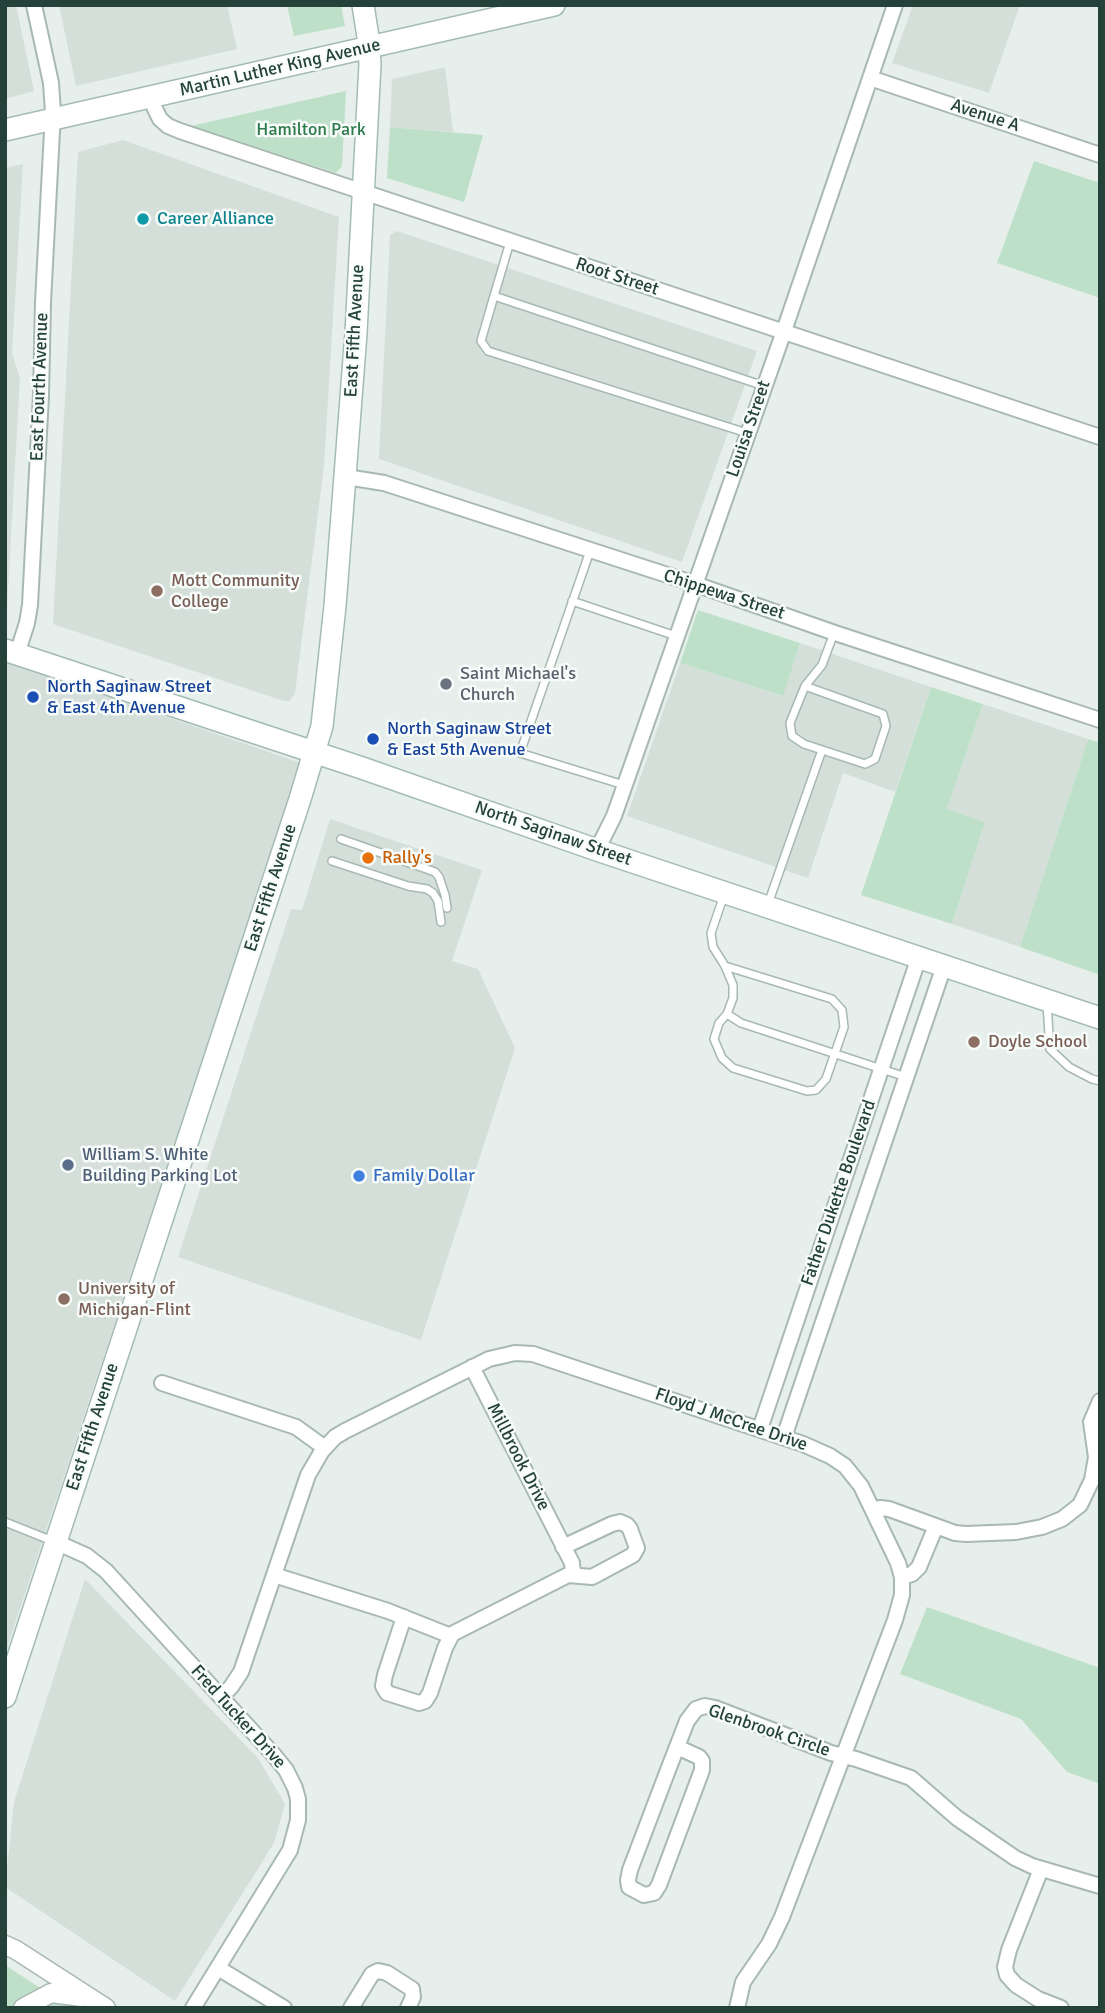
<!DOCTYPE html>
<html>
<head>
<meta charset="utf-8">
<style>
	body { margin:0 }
	#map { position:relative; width:1105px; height:2013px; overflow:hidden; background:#e6efeb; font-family:Signika,sans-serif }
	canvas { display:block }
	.frame { position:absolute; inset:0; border:7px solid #24423a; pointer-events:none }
</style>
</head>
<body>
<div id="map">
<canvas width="1105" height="2013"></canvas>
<div class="frame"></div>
</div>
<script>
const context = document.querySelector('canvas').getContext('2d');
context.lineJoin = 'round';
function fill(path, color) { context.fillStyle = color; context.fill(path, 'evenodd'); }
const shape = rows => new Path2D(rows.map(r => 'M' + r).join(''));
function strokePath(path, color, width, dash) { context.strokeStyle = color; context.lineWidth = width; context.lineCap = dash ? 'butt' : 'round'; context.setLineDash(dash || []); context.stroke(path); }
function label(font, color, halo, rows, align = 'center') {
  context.font = font + ' Signika,sans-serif'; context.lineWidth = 5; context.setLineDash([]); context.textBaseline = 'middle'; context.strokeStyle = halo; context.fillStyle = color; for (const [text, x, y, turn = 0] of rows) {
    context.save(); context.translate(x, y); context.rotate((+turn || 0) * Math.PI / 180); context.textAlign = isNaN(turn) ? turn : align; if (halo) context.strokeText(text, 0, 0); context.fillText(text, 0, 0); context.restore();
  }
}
const built = shape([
	[5,5,16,5,34,91,5,99],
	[59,5,227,5,237,49,76,86],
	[913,5,1020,5,989,93,892,63],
	[445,67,453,132,390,127,392,79],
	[123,140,339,217,324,466,295,693,290,701,284,701,53,624,78,152],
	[23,164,12,353,20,378,7,608,5,607,5,168],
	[397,231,757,351,682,562,379,459,390,235],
	[800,643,931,687,895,792,843,773,808,878,627,816,680,663,782,696],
	[5,661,301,763,5,1654],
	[983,704,1088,739,1020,947,952,924,985,822,947,809],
	[330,819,482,870,452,961,478,969,515,1048,421,1340,178,1257,291,909,302,910],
	[85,1579,258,1758,285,1804,274,1843,175,2001,5,1887,14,1802]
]);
const green = shape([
	[287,5,341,5,345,26,294,36],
	[346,91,342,166,336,173,191,126],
	[390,127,483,135,464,202,387,178],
	[1034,161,1100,183,1100,298,997,263],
	[698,610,800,643,783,696,680,663],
	[931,687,983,704,947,809,985,822,952,924,861,895],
	[1088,739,1100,743,1100,975,1020,947],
	[927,1607,1100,1668,1100,1784,1067,1772,1021,1719,900,1674],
	[5,1965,71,2008,5,2008]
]);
const service = shape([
	[510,242,494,296,764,386],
	[494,296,481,341,488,351,747,433],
	[590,551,520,753,624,785],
	[572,601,676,636],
	[805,686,883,714,886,726,875,759,865,764,804,744,792,736,790,723,805,686,822,665,834,633],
	[341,839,435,872,439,877,445,895,447,908],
	[332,861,408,886,427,889,433,893,438,901,441,922],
	[724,895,711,933,713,947,725,966,733,985,733,998,727,1014,741,1023,906,1077],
	[768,904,822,750],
	[725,966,832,999,842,1010,844,1027,826,1079,816,1090,807,1091,733,1068,722,1058,714,1039,719,1023,727,1014],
	[1047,1004,1050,1049,1069,1067,1092,1079,1100,1081],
	[5,1522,55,1542]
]);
const minor = shape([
	[870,78,1100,155],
	[151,97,155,109,160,119,168,126,180,131,1100,437],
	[346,477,384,483,695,584,835,633,1100,720],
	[17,654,27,623,30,605,41,395,43,302,53,112,51,83,34,5],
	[597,850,614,816,784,331,895,5],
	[472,1367,572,1563,573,1574],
	[162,1383,296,1427,325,1448],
	[760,1429,919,957],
	[784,1437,944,966],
	[873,1510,880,1508,889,1509,955,1533,966,1534,1016,1532,1042,1527,1062,1519,1080,1505,1092,1480,1096,1457,1091,1422,1100,1401],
	[56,1542,87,1556,106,1571,273,1754,286,1770,295,1788,298,1799,298,1820,290,1850,193,2008],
	[274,1575,388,1611,451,1636],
	[902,1577,912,1574,919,1567,936,1526],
	[404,1617,385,1675,383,1686,387,1693,419,1703,425,1701,430,1693,445,1648,452,1634,568,1575,592,1577,633,1555,637,1548,630,1529,627,1525,620,1522,612,1524,563,1547],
	[221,1697,231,1687,241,1672,308,1475,322,1451,335,1437,345,1431,489,1359,515,1353,533,1354,803,1444,830,1456,845,1466,861,1486,898,1563,902,1577,902,1595,895,1620,782,1917,769,1944,743,1982,737,2008],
	[677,1747,699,1757,702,1761,702,1770,659,1885,654,1893,644,1895,629,1887,628,1880,630,1870,668,1770,687,1721,696,1709,705,1706,715,1708,831,1753,856,1759,911,1778,957,1818,1015,1858,1032,1866,1100,1886],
	[1041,1869,1009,1950,1005,1967,1007,1975,1016,1985,1038,1999,1061,2008],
	[218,1968,284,2008],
	[351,2008,372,1974,378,1971,387,1973,412,1989,413,1997,408,2008]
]);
const tertiary = shape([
	[5,1945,16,1950,106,2008],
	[23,2008,51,1993,82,1997]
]);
const secondary = shape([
	[5,130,554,5],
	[5,650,362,768,597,850,1100,1018],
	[5,1697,300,799,322,726,335,606,356,333,370,64,368,37,363,5]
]);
const markers = [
	[143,219,7,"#0f9aa8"],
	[157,591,7,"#8d6e63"],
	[446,684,7,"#6b7280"],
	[33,697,7,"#1a4fb4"],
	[373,739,7,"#1a4fb4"],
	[368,858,7,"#e8710a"],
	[974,1042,7,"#8d6e63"],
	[68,1165,7,"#5c6f8a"],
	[359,1176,7,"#3f7fe0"],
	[64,1299,7,"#8d6e63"]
];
const streetNames = [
	["Martin Luther King Avenue",280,68,-13],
	["Avenue A",985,116,18],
	["Root Street",617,277,18],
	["East Fifth Avenue",355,331,-87],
	["East Fourth Avenue",40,387,-88],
	["Louisa Street",749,429,-71],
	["Chippewa Street",724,595,18],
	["North Saginaw Street",553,834,19],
	["East Fifth Avenue",271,888,-72],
	["Father Dukette Boulevard",839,1193,-71],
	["Floyd J McCree Drive",731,1420,19],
	["East Fifth Avenue",93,1427,-72],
	["Millbrook Drive",518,1457,63],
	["Fred Tucker Drive",238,1717,48],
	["Glenbrook Circle",769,1731,19]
];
const parkNames = [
	["Hamilton Park",311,130]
];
const cultureNames = [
	["Career Alliance",157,219]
];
const educationNames = [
	["Mott Community",171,581],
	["College",171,602],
	["Doyle School",988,1042],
	["University of",78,1289],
	["Michigan-Flint",78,1310]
];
const worshipNames = [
	["Saint Michael's",460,674],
	["Church",460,695]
];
const transitNames = [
	["North Saginaw Street",47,687],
	["& East 4th Avenue",47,708],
	["North Saginaw Street",387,729],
	["& East 5th Avenue",387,750]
];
const foodNames = [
	["Rally's",382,858]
];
const serviceNames = [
	["William S. White",82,1155],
	["Building Parking Lot",82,1176]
];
const shopNames = [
	["Family Dollar",373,1176]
];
fill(built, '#d4dfda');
fill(green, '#bfe0c8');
strokePath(service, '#a8b8b2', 10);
strokePath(minor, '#a8b8b2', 18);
strokePath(tertiary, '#a8b8b2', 21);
strokePath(secondary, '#a4bbb3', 24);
strokePath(service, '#fff', 7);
strokePath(minor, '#fff', 14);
strokePath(tertiary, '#fff', 18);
strokePath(secondary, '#fff', 21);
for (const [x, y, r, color] of markers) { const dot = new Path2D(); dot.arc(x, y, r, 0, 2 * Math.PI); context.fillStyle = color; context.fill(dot); strokePath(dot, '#f7fbf9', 2.5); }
label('18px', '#24423a', '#f7fbf9', streetNames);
label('18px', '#2d7a4b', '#f7fbf9', parkNames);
label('18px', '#0d838f', '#f7fbf9', cultureNames, 'left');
label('18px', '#785e54', '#f7fbf9', educationNames, 'left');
label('18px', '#5b616d', '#f7fbf9', worshipNames, 'left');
label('18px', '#164399', '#f7fbf9', transitNames, 'left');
label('18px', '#c56008', '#f7fbf9', foodNames, 'left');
label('18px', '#4e5e75', '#f7fbf9', serviceNames, 'left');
label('18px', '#366cbe', '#f7fbf9', shopNames, 'left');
</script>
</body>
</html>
